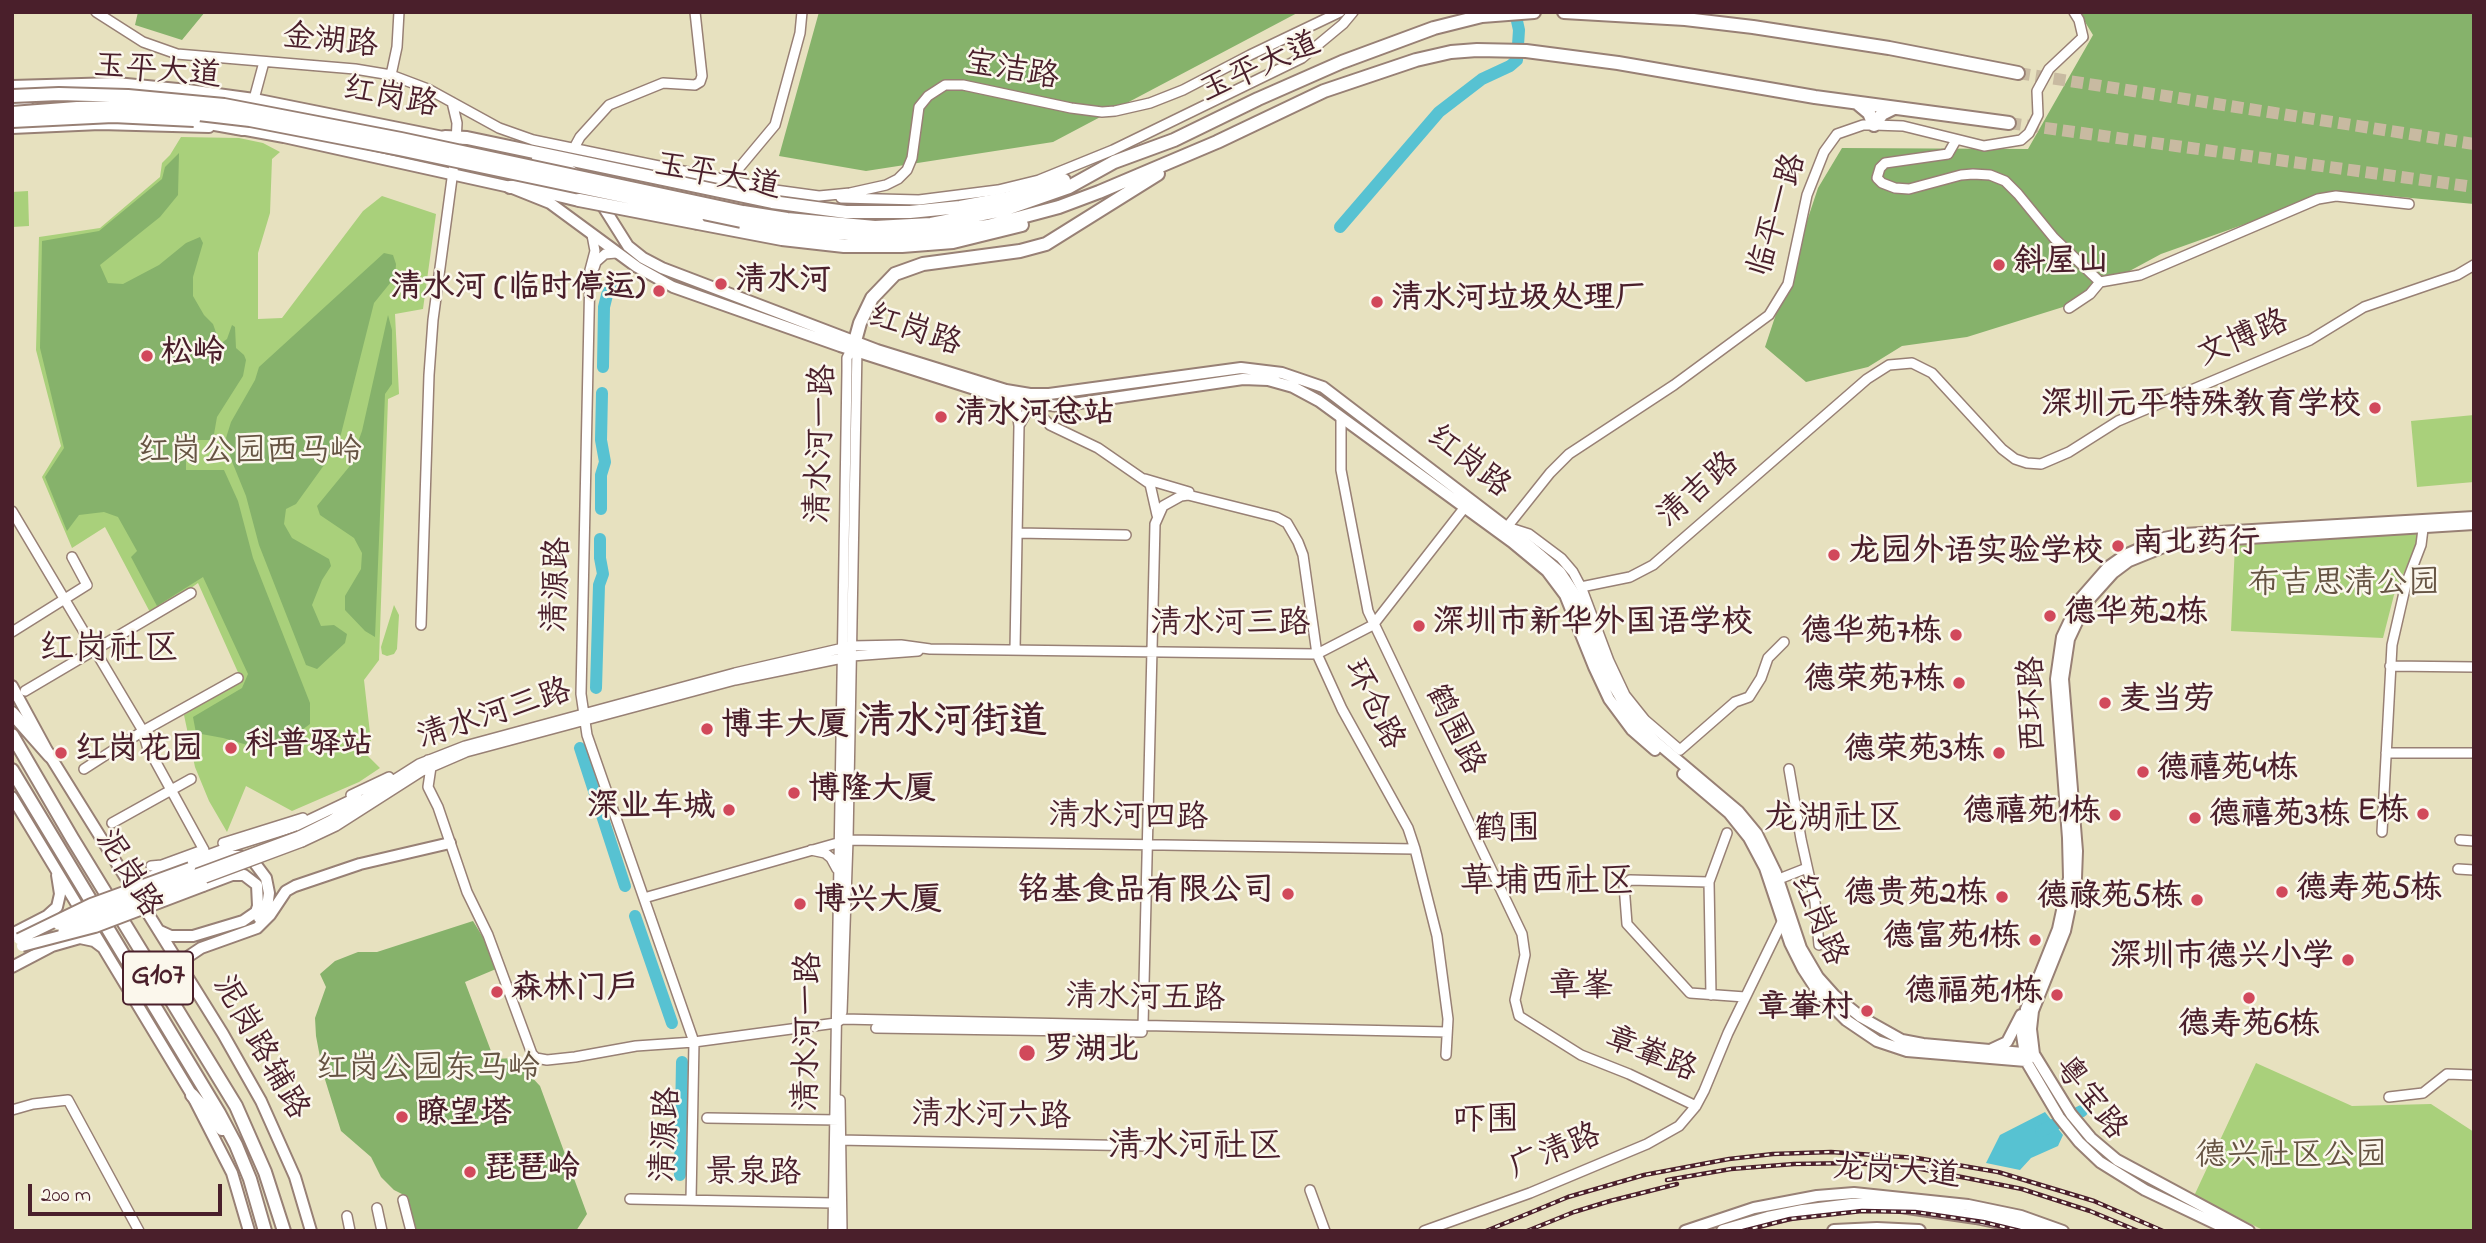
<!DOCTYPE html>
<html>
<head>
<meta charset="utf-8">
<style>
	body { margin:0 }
	#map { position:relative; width:2486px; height:1243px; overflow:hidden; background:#e7e1bf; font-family:"Indie Flower",sans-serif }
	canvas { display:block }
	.frame { position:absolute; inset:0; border:14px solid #4a1f2b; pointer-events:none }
	.scale { position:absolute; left:28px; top:1184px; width:194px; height:32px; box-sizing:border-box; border:4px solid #4a1f2b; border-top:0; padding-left:9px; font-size:21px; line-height:24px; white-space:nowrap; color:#4a1f2b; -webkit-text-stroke:5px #fbf7ec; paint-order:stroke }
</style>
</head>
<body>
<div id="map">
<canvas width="2486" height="1243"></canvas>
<div class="frame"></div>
<div class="scale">200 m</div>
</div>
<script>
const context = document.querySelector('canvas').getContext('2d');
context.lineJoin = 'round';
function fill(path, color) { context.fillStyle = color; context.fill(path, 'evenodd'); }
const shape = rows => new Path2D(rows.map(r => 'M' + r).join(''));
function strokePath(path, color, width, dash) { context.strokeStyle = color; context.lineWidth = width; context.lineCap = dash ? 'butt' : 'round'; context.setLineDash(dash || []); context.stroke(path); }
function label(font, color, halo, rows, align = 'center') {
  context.font = font + ' "Indie Flower","LXGW WenKai TC",sans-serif'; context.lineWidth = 5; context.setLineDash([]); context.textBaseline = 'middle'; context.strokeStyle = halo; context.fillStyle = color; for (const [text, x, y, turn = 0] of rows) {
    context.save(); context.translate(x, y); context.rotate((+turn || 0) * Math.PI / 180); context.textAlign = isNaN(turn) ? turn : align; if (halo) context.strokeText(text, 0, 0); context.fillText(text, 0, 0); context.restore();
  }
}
const green = shape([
	[181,137,239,138,263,143,280,152,272,159,270,213,258,253,258,319,282,318,363,211,382,196,436,214,423,309,395,314,399,394,388,399,379,660,364,680,371,742,365,753,380,768,359,782,292,811,246,786,227,832,209,801,195,767,184,715,241,679,198,583,152,616,105,527,72,548,42,477,61,446,36,350,39,237,100,228,160,177,162,163,170,155],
	[28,191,29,226,12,227,12,192],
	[2474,415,2474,482,2417,487,2411,421],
	[2419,532,2418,541,2394,595,2383,638,2231,631,2235,545],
	[394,605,399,615,397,649,394,654,387,656,382,654,381,647],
	[2256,1063,2352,1106,2431,1104,2474,1132,2474,1225,2471,1231,2265,1231,2194,1196]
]);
const forest = shape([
	[138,12,205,12,182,40,135,25],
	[819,12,1299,12,1053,142,866,171,779,156],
	[2079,12,2474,12,2474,204,2338,191,2161,254,2063,307,1967,337,1902,346,1868,367,1806,382,1765,347,1818,188,1842,148,2028,149,2093,35],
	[179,153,178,195,160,217,100,265,108,283,123,284,159,265,186,243,200,237,203,243,193,277,193,296,204,315,213,324,220,344,227,339,232,325,235,327,236,348,244,355,246,360,243,376,217,417,214,434,216,440,186,440,186,470,224,470,238,501,253,558,310,703,310,724,283,744,258,748,223,738,196,733,193,717,242,688,248,674,203,577,157,606,131,557,137,551,118,517,104,512,79,515,67,531,45,477,64,448,40,348,42,241,99,231,162,179,165,167],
	[384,253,393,255,396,264,395,277,374,303,341,434,327,461,296,504,286,509,284,524,292,538,329,559,331,566,322,580,312,605,321,626,334,625,347,634,345,643,317,669,306,665,259,545,246,496,231,459,226,438,231,422,255,380,259,367],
	[388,315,392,330,392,384,385,394,375,637,365,631,345,610,345,596,361,569,362,553,354,538,320,515,317,506,349,467,362,431],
	[473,921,484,939,496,969,465,982,494,1059,514,1058,540,1086,587,1214,576,1231,416,1231,408,1197,394,1190,381,1177,371,1157,341,1131,323,1073,316,1036,315,1018,326,987,320,974,335,961,358,952,377,952]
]);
const water = shape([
	[2045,1112,2063,1135,2058,1146,2031,1158,2020,1170,1986,1163,2000,1135]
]);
const river = shape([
	[1340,227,1439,112,1482,79,1510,66,1517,60,1519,30,1515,12],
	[603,367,604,307,607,295,617,277],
	[601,509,601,475,605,462,601,440,602,393],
	[596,688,599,585,603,574,600,558,600,539],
	[580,748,625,886],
	[635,916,672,1023],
	[2041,1131,2082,1111],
	[680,1175,682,1062]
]);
const highwayTunnel = shape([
	[2018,73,2474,144],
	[2009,123,2474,187]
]);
const minor = shape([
	[96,12,143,42,177,54,355,69,391,75,428,89,499,128,533,140,775,190,819,196,850,193,886,185,898,179,907,170,912,158,919,107,928,96,945,85,963,85,1071,108,1102,112,1115,111,1150,103,1183,90,1250,55,1340,12],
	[391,75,397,47,399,12],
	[254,99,264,62],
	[452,102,457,123,456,142],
	[1956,140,1948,154,1885,163,1880,168,1877,178,1882,183,1895,188,1909,189,1961,175,1973,174,1990,175,2005,181,2018,194,2054,238,2100,282],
	[574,148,580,137,609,105,663,83,695,85,700,82,702,76,695,12],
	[729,180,775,125,800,33,802,12],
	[841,198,919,200,998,190,1039,180,1113,150,1302,58,1343,24,1353,12],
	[592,235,595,251,590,270,581,694,587,735,694,1042,691,1200],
	[594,268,596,262,605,254,616,253],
	[2069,308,2090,294,2100,282,2140,275,2318,199,2336,196,2409,204],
	[1012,401,1017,411,1019,426,1015,650],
	[1341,418,1341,470,1368,611,1522,934,1525,955,1515,1000,1519,1016,1581,1055,1629,1074,1696,1106],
	[1020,424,1031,405,1050,425,1098,448,1150,484,1157,515],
	[1145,479,1189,492],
	[12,511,143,731,147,746,204,850],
	[1017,533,1126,535],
	[1581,587,1630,577,1653,565,1867,379,1889,365,1912,363,1932,373,2002,449,2015,459,2027,463,2041,464,2069,452,2118,421,2310,340,2364,307,2457,275,2474,265],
	[421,625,429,375,433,320,455,156],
	[12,632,87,585,72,557],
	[1784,642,1768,658,1761,678,1749,697,1735,702,1680,750,1645,720,1625,695,1609,661,1582,589,1573,572,1561,558,1529,534,1507,527,1550,473,1569,454,1674,385,1769,315,1788,284,1807,195,1824,152,1837,134,1863,125,1874,125,1903,126,1984,146,2021,140,2029,133,2038,115,2037,91,2049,69,2083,37,2079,20,2074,12],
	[2390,666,2474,667],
	[25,691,191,593],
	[2386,753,2474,753],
	[428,760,431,767,428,787,438,807,467,892,488,935,532,1054,536,1058,547,1060,575,1057,636,1046,694,1042,836,1023,842,1019,1447,1032],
	[84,769,143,731,238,678],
	[1789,769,1801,839,1815,902,1819,945],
	[351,795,389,777],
	[112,823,191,779],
	[2382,832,2392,645,2406,584,2421,545,2424,521],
	[299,836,331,820,419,764,465,746,735,673,852,646,901,645,930,649,1317,654,1373,625,1465,507],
	[2460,840,2474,841],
	[302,842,336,826,422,771,466,752,735,680,852,656,918,651],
	[223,843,303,818],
	[811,850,825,853,831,858,837,869],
	[151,866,162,865,203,850],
	[2458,869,2474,870],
	[122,870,133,876,151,876,227,848,294,827,357,797],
	[1779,879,1807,868],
	[1709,882,1630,880,1624,885,1627,924,1690,993,1745,997],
	[644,898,848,840,1415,849],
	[1711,995,1709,882,1727,833],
	[842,1012,848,840,857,348],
	[1143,1026,1155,524,1163,506,1181,496,1188,495,1276,517,1287,523,1298,542,1303,555,1317,654,1342,709,1408,828,1415,849,1437,936,1448,1019,1446,1055],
	[876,1028,1142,1032],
	[2389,1097,2423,1093,2447,1074,2474,1075],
	[840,1100,842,1231],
	[12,1110,33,1104,68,1100,139,1231],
	[707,1118,839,1120],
	[838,1140,1148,1146],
	[1310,1190,1325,1231],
	[630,1199,833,1203],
	[403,1200,411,1231],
	[377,1208,382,1231],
	[347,1216,350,1231],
	[833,1231,847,371,847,358,853,346],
	[1424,1231,1530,1193,1647,1144,1679,1126,1696,1106,1704,1091,1728,1033,1783,920]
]);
const major = shape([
	[12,86,116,83,188,90,254,99,453,139],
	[12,106,27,105],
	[12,128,100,124,209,127],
	[235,128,284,137,510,187,550,203,637,267,673,287,840,346,1012,401,1059,406,1243,379,1268,380,1293,387,1319,401,1512,542,1547,571,1565,595,1594,667,1609,699,1632,730,1655,750],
	[537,159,562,165,580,177],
	[599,200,628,246,643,258,662,268,877,350,1006,390,1030,394,1049,394,1241,368,1282,373,1323,387,1518,536,1560,572,1576,596,1606,673,1632,717,1655,741,1738,811,1757,834,1776,873,1801,948,1818,977,1835,996,1861,1017,1902,1040,1923,1044,2034,1054],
	[12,686,50,756,223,1034,261,1101,295,1177,311,1231],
	[1683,774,1729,813,1749,838,1765,868,1790,943,1803,969,1818,992,1846,1020,1877,1041,1907,1051,2026,1061,2034,1054],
	[12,797,192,1095,232,1173,249,1231],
	[190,868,228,856,240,856,254,862,266,878,269,893,267,907,259,918],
	[160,931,171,936,193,936,243,921,256,912,258,906,257,885,244,875,232,875,203,886],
	[12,934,47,916,57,907,60,894,57,875],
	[189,956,201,948,257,928,270,915,286,891,295,886,360,864,450,843],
	[12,967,52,946,80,938,94,941,102,947],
	[1992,1049,2007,1042,2021,1015],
	[1685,1231,1754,1208,1817,1196,1854,1193,1968,1205,2021,1216,2063,1231],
	[2231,1231,2145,1190,2100,1162,2079,1142,2059,1117,2026,1061,2022,1035,2026,1009,2058,929,2069,878,2068,838,2056,679,2062,637,2080,599,2108,567,2125,555,2164,538,2184,534,2474,517],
	[2249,1231,2117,1160,2091,1138,2071,1114,2034,1054,2031,1029,2033,1011,2065,931,2076,878,2077,851,2063,679,2069,639,2086,603,2113,573,2129,561,2166,546,2185,542,2474,524]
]);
const highway = shape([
	[1564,12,1685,19,1753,27,1889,48,2018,73],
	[1857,103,1869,113,1874,125,1882,114,1894,108],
	[198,121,243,129],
	[445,137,467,138,772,202,846,212,910,212,960,207,1008,198,1064,180],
	[510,187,521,186,579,200],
	[743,212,787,219,875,227,931,224,1003,210,1069,187,1114,162,1174,140,1258,99,1342,62,1434,28,1482,16,1534,12],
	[741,221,807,231,863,235,911,235,988,226,1059,207,1099,192,1217,142,1324,91,1416,60,1451,52,1477,50,1526,51,1618,63,1815,97,2009,123],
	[698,223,782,239,844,246,902,246,953,242,1022,225],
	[855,341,860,323,872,298,895,274,923,264,1020,251,1046,244,1158,174],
	[12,713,50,756],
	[12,735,72,838,236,1106,265,1172,284,1231],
	[12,770,219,1113,236,1145,250,1179,265,1231],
	[192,1095,222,1129],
	[1723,1231,1768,1218,1803,1211,1851,1205,1887,1204,1976,1217,2044,1231],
	[1834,1231,1877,1229,1919,1231]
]);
const rail = shape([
	[1667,1180,1731,1169,1794,1164,1853,1163,1916,1168,2022,1189,2090,1211,2138,1231],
	[1486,1231,1568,1197,1644,1175,1729,1159,1773,1154,1831,1152,1917,1158,1998,1172,2094,1201,2163,1231],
	[1527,1231,1574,1212,1610,1201,1677,1184],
	[1743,1231,1790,1219,1862,1211,1915,1212,1983,1222,2020,1231]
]);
const minorBridge = shape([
	[58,925,299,836],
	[63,931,302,842]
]);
const majorBridge = shape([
	[19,939,91,904,190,868],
	[22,946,95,927,203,886]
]);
const highwayBridge = shape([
	[12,96,59,94,128,96,224,105,401,139,743,212],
	[12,113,77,108,139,107,250,120,400,149,741,221],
	[12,121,113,116,194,120],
	[579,200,698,223]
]);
const markers = [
	[1999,265,7,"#d1495b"],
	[721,284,7,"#d1495b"],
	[659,291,7,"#d1495b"],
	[1377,302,7,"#d1495b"],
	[147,356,7,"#d1495b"],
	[2375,408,7,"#d1495b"],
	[941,417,7,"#d1495b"],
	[2118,546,7,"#d1495b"],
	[1834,555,7,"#d1495b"],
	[2050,616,7,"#d1495b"],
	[1419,626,7,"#d1495b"],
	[1956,635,7,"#d1495b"],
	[1959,683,7,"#d1495b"],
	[2105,703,7,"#d1495b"],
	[707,729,7,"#d1495b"],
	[231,748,7,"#d1495b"],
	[61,753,7,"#d1495b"],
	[1999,753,7,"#d1495b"],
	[2143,772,7,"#d1495b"],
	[794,793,7,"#d1495b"],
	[729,810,7,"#d1495b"],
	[2423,814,7,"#d1495b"],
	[2115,815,7,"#d1495b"],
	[2195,818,7,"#d1495b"],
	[2282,892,7,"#d1495b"],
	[1288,894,7,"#d1495b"],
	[2002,897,7,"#d1495b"],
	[2197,900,7,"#d1495b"],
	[800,904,7,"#d1495b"],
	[2035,940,7,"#d1495b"],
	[2348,960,7,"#d1495b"],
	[497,992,7,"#d1495b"],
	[2057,995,7,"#d1495b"],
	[2249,998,7,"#d1495b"],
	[1867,1011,7,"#d1495b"],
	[1027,1053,9,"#d1495b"],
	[402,1117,7,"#d1495b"],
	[470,1172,7,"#d1495b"]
];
const shields = [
	[158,978,70]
];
const shieldNames = [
	["G107",158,978]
];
const streetNames = [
	["金湖路",330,44,6],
	["玉平大道",1261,70,-24],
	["宝洁路",1011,73,10],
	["玉平大道",157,74,5],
	["红岗路",390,100,11],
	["玉平大道",717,179,11],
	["临平一路",1780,216,-73],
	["红岗路",914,333,19],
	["文博路",2244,341,-23],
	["清水河一路",824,444,-88],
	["红岗路",1467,464,38],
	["清吉路",1700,492,-41],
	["清源路",560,585,-88],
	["清水河三路",1230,627],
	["西环路",2036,704,-91],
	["环仓路",1371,706,63],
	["清水河三路",495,717,-18],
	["鹤围路",1452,731,64],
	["清水河四路",1128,820,1],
	["泥岗路",126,875,58],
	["红岗路",1816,921,67],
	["清水河五路",1145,1001,1],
	["清水河一路",811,1032,-89],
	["泥岗路辅路",258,1049,60],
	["章輋路",1650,1057,22],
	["粤宝路",2088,1100,52],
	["清水河六路",991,1119,1],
	["清源路",669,1135,-87],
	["广清路",1556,1154,-22],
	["龙岗大道",1896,1175,4],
	["景泉路",753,1176,1]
];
const poiNames = [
	["斜屋山",2013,265],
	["清水河",735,284],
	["清水河 (临时停运)",645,291,"right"],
	["清水河垃圾处理厂",1391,302],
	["松岭",161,356],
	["深圳元平特殊教育学校",2361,408,"right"],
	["清水河总站",955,417],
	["南北药行",2132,546],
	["龙园外语实验学校",1848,555],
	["德华苑2栋",2064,616],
	["深圳市新华外国语学校",1433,626],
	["德华苑7栋",1942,635,"right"],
	["德荣苑7栋",1945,683,"right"],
	["麦当劳",2119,703],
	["博丰大厦",721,729],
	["科普驿站",245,748],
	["红岗花园",75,753],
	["德荣苑3栋",1985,753,"right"],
	["德禧苑4栋",2157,772],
	["博隆大厦",808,793],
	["深业车城",715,810,"right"],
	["E栋",2409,814,"right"],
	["德禧苑1栋",2101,815,"right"],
	["德禧苑3栋",2209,818],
	["德寿苑5栋",2296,892],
	["铭基食品有限公司",1274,894,"right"],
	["德贵苑2栋",1988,897,"right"],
	["德禄苑5栋",2183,900,"right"],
	["博兴大厦",814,904],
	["德富苑1栋",2021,940,"right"],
	["深圳市德兴小学",2334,960,"right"],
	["森林门户",511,992],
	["德福苑1栋",2043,995,"right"],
	["章輋村",1853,1011,"right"],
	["德寿苑6栋",2249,1028,"center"],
	["罗湖北",1043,1053],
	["瞭望塔",416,1117],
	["琵琶岭",484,1172]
];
const parkNames = [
	["红岗公园西马岭",250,455],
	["布吉思清公园",2344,587],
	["红岗公园东马岭",428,1072],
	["德兴社区公园",2291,1159]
];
const neighbourhoodNames = [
	["鹤围",1507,833],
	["章峯",1581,990],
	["吓围",1486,1124]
];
const quarterNames = [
	["红岗社区",109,652],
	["龙湖社区",1833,822],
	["草埔西社区",1547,885],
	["清水河社区",1195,1150]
];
const districtNames = [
	["清水河街道",952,726]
];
fill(green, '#a9d07b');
fill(forest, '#86b26b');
fill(water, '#57c2d2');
strokePath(river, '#57c2d2', 12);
strokePath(highwayTunnel, '#c8baa1', 12, [12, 6]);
strokePath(minor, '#988075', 12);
strokePath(major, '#988075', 14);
strokePath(highway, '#988075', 16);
strokePath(minor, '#fff', 9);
strokePath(major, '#fff', 10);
strokePath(highway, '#fff', 12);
strokePath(rail, '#4a1f2b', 4.5);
strokePath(rail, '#fbf7ec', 2, [5]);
strokePath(minorBridge, '#988075', 12, []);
strokePath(majorBridge, '#988075', 14, []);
strokePath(highwayBridge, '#988075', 16, []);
strokePath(minorBridge, '#fff', 9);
strokePath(majorBridge, '#fff', 10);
strokePath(highwayBridge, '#fff', 12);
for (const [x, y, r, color] of markers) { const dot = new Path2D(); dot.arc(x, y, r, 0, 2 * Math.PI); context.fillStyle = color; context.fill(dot); strokePath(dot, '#fbf7ec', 2.5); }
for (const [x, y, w] of shields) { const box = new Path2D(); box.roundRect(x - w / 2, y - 26.5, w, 53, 5); context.fillStyle = '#fbf7ec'; context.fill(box); strokePath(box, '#4a1f2b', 2); }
label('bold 30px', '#4a1f2b', null, shieldNames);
label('32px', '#4a1f2b', '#fbf7ec', streetNames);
label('bold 32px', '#4a1f2b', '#fbf7ec', poiNames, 'left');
label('32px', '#665443', '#fbf7ec', parkNames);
label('33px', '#4a1f2b', '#fbf7ec', neighbourhoodNames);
label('35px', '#4a1f2b', '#fbf7ec', quarterNames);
label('bold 38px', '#4a1f2b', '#fbf7ec', districtNames);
</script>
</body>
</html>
